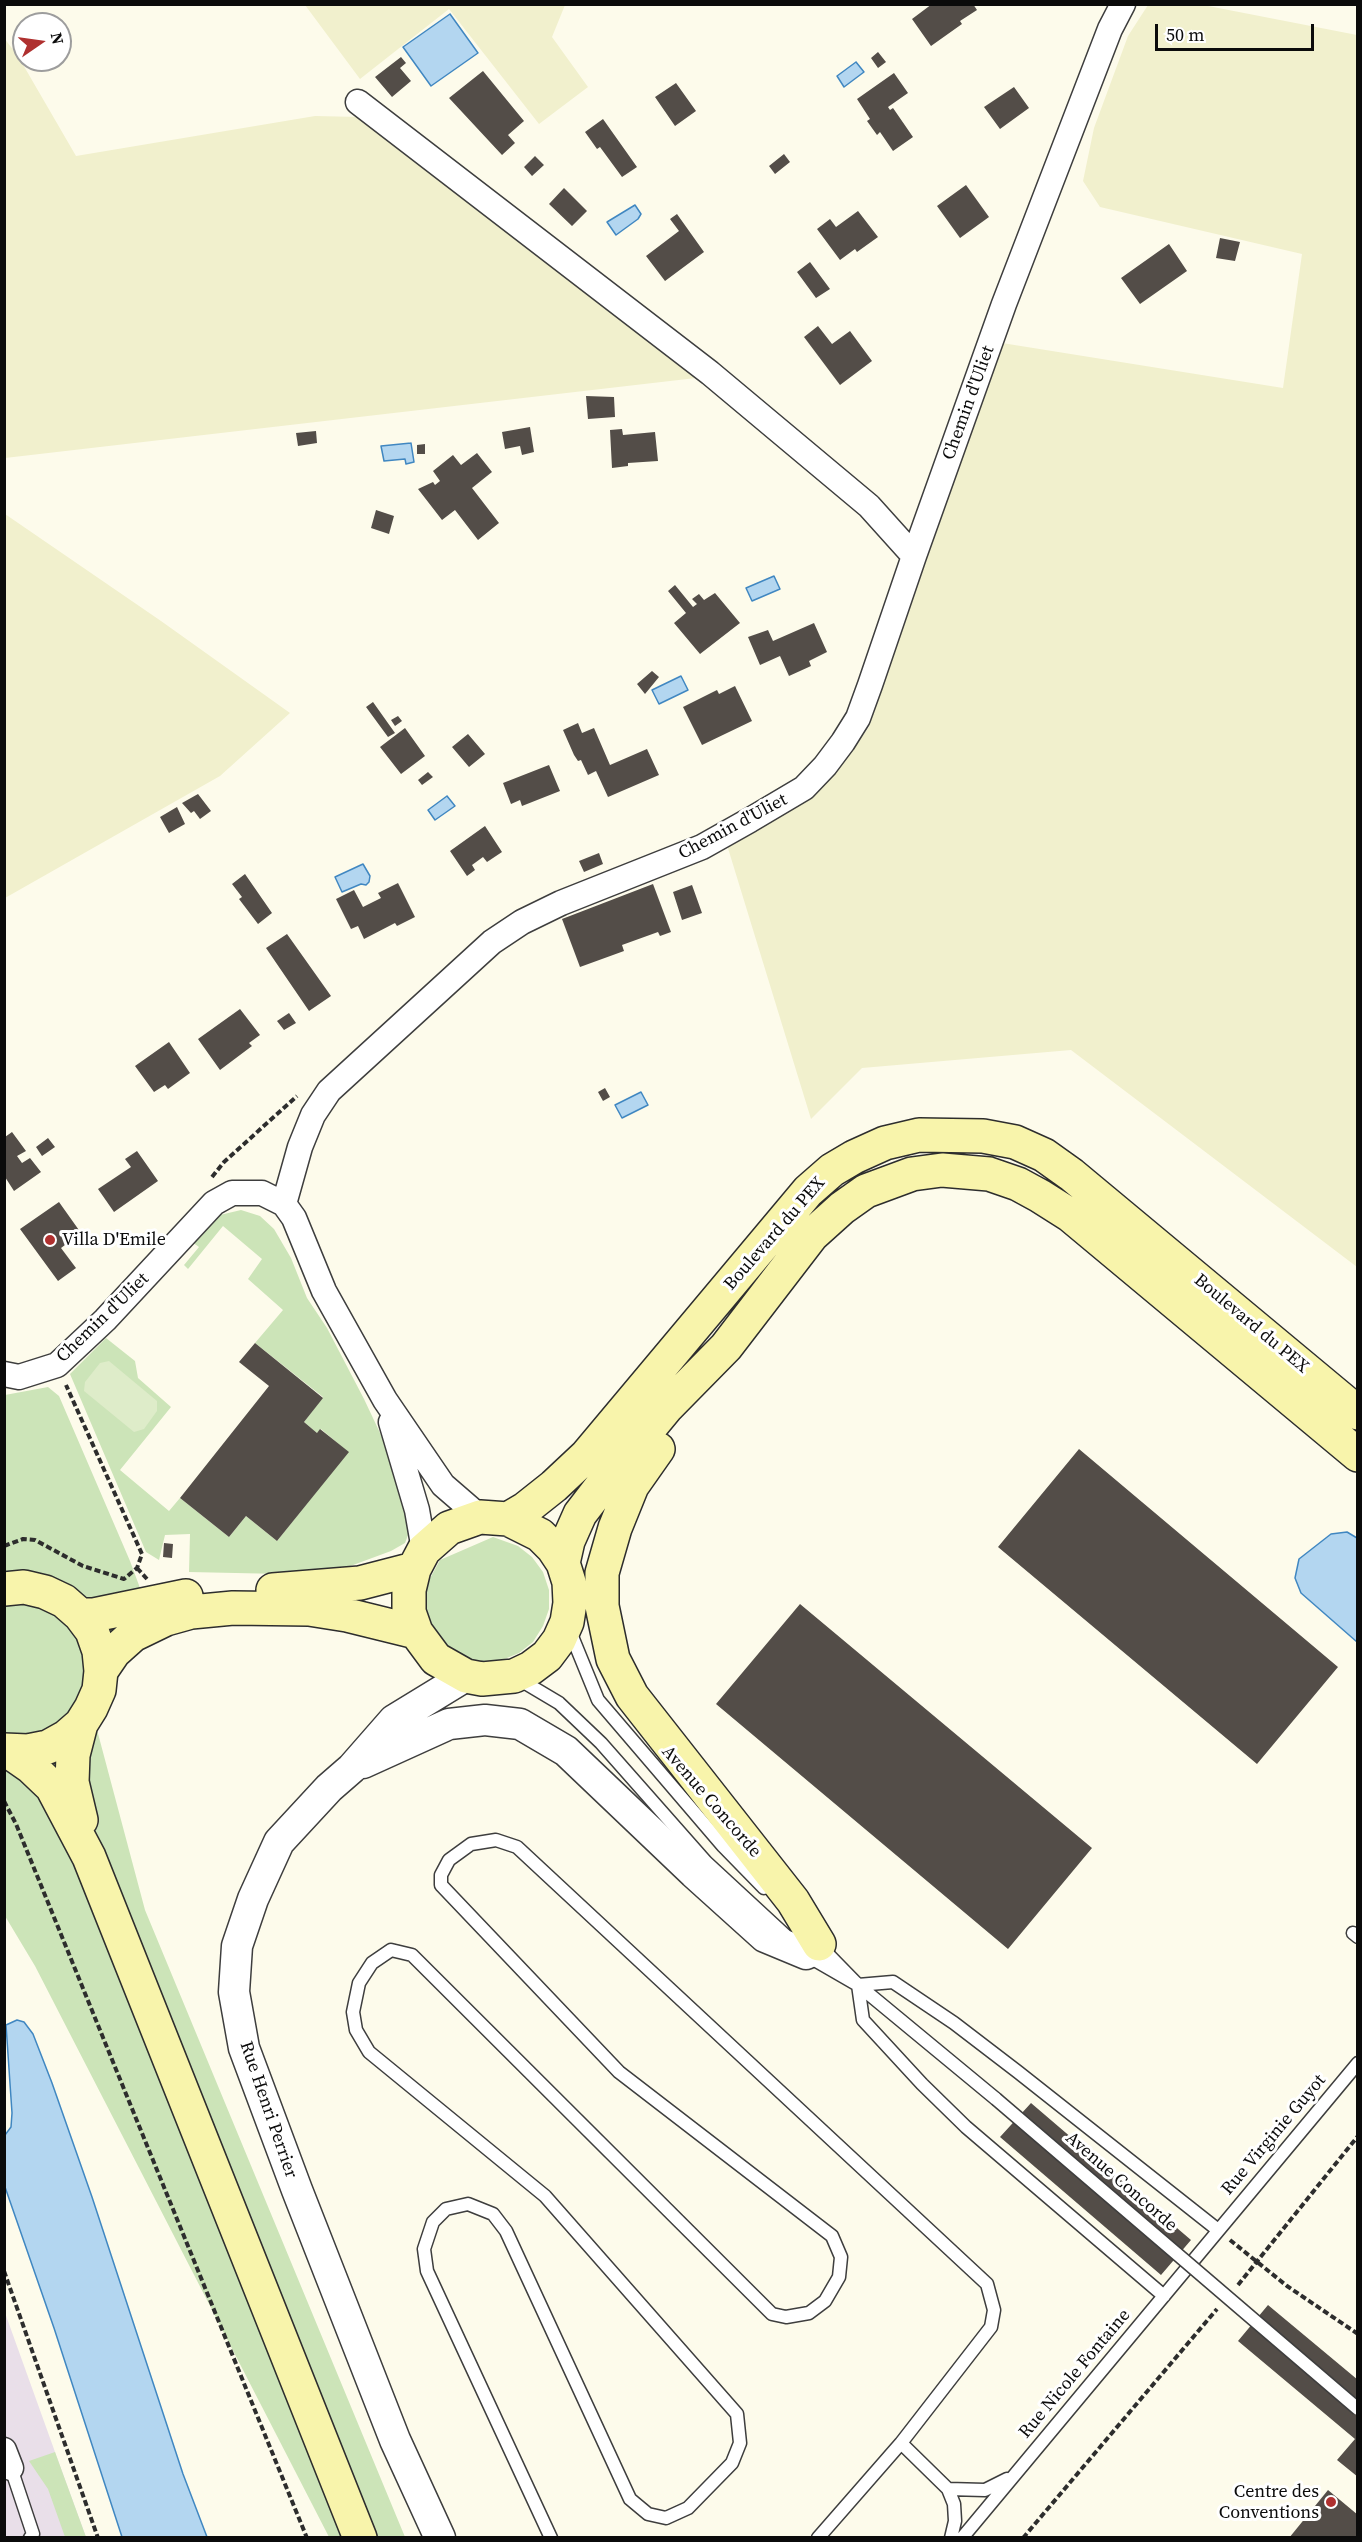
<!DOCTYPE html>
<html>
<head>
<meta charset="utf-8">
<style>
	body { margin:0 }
	#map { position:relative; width:1362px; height:2542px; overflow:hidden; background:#fdfbeb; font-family:"Source Serif 4",serif }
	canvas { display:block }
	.frame { position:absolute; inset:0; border:6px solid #0b0b0b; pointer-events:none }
	.north { position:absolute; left:12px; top:12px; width:60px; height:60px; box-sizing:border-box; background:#fff; border:2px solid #9d9d9d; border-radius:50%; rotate:77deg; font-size:16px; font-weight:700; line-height:24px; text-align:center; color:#0b0b0b }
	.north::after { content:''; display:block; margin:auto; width:21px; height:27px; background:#af302f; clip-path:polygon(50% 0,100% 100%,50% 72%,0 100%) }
	.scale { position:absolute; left:1155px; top:24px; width:159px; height:27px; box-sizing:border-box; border:3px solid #0b0b0b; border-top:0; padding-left:8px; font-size:18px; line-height:21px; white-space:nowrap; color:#0b0b0b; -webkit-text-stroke:4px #fff; paint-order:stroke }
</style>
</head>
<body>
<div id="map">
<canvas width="1362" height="2542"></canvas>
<div class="frame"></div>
<div class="north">N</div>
<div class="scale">50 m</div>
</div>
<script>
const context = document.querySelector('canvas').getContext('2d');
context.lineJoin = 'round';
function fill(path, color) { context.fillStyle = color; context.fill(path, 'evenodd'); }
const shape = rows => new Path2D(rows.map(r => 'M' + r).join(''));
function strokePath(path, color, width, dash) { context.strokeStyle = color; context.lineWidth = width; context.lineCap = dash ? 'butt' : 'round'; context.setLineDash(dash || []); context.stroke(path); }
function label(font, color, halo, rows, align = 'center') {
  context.font = font + ' "Source Serif 4",serif'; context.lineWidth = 6; context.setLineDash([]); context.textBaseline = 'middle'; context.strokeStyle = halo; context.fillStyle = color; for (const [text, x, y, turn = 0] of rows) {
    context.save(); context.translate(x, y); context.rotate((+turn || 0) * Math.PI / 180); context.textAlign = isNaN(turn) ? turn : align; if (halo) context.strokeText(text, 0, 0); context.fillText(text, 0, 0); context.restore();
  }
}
const industrial = shape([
	[4,2310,55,2452,86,2537,5,2537]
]);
const farmland = shape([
	[305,5,565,5,552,37,588,87,539,124,449,9,360,79],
	[1148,5,1203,5,1357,35,1357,1267,1071,1050,862,1068,811,1119,727,845,809,797,842,765,869,727,924,552,1002,343,1283,388,1302,254,1100,207,1083,181,1094,128,1128,36],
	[4,38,18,56,76,156,315,116,360,117,696,378,5,458],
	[5,514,161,621,290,713,220,776,5,898]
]);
const green = shape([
	[241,1210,260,1216,274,1229,291,1258,307,1298,327,1328,364,1399,389,1452,410,1530,405,1543,391,1551,345,1568,282,1574,189,1572,190,1534,165,1535,159,1560,146,1552,70,1374,106,1338,135,1361,138,1378,171,1407,120,1470,169,1511,180,1498,229,1537,246,1516,277,1541,348,1452,321,1429,317,1433,304,1422,323,1397,255,1343,283,1310,248,1279,262,1259,223,1226,188,1269,184,1265,199,1247,192,1242,220,1215],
	[48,1387,59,1396,130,1561,157,1634,129,1655,96,1726,145,1910,405,2537,329,2537,35,1966,5,1916,5,1395],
	[493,1537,518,1546,532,1557,543,1572,549,1590,549,1609,543,1626,533,1642,519,1653,502,1660,483,1662,465,1658,449,1648,437,1635,428,1618,426,1600,428,1582,440,1560],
	[55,2452,86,2537,65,2537,48,2489,29,2461]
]);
const pitch = shape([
	[109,1361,157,1401,157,1411,144,1429,134,1432,84,1391,85,1382,100,1363]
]);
const water = shape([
	[450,14,478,53,431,86,403,47,450,14],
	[856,62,864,72,844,87,837,76,856,62],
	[635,205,641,214,638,219,616,235,607,222,635,205],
	[411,443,414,462,406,464,405,459,384,461,381,446,411,443],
	[774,576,780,589,752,601,746,588,774,576],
	[681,676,688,690,659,704,652,690,681,676],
	[447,796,455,806,435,820,428,810,447,796],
	[363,864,370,876,369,882,366,885,361,884,342,892,335,877,363,864],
	[641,1092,648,1105,622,1118,615,1105,641,1092],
	[1347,1532,1357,1538,1357,1642,1301,1593,1295,1578,1299,1559,1331,1534,1347,1532],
	[17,2020,24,2022,33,2034,52,2083,92,2197,183,2474,207,2537,122,2537,54,2328,5,2187,5,2135,11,2127,12,2113,6,2025,17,2020]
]);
const building = shape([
	[932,4,973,4,977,10,960,21,962,24,931,46,912,19],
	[878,52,886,62,878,68,871,58],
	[401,57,406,63,400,68,411,81,392,97,375,77],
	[483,71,524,121,508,135,515,143,502,155,449,98],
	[894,73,908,93,888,107,890,110,893,108,913,137,893,151,880,132,877,135,867,121,870,119,857,99],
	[676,83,696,111,675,126,655,97],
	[1014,87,1029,108,1000,129,984,107],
	[603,119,637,167,622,177,600,147,597,149,585,132],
	[784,154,790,162,775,174,769,166],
	[535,156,544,165,532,176,524,167],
	[966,185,989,217,960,238,937,206],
	[564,188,587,211,572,226,549,204],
	[858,211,878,237,857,252,855,249,840,260,817,229,830,219,836,227],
	[677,214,704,252,665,281,646,256,679,231,670,219],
	[1220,238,1240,242,1235,261,1216,258],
	[1169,244,1187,271,1140,304,1121,278],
	[810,262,830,289,816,298,797,272],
	[818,326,832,344,850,331,872,361,840,385,804,337],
	[586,396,614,397,615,417,588,419],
	[530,427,534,452,522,455,520,446,505,449,502,432],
	[622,429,623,435,655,432,658,461,628,463,628,466,612,468,610,430],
	[316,431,317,443,298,446,296,433],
	[425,444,425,454,417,454,417,445],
	[477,453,492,472,472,488,499,523,478,540,455,510,442,520,418,489,433,482,435,485,440,481,433,471,453,455,461,465],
	[376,510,394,516,389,534,371,528],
	[675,585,693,607,697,604,692,599,699,594,704,600,715,593,740,623,700,654,674,623,686,613,668,591],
	[814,623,827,652,809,661,811,666,789,676,780,656,760,665,748,637,768,630,773,641],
	[652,671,659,677,645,694,637,684],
	[735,686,752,721,702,745,683,707,717,690,719,694],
	[373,702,395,733,388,737,366,707],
	[398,716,402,721,395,726,391,720],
	[578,723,582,733,594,728,610,765,647,749,659,775,608,797,596,771,588,775,581,760,578,761,574,755,563,730],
	[405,728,425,756,401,774,380,747],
	[468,734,485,754,469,767,452,747],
	[549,765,560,791,522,806,520,800,511,804,503,783],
	[428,772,433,777,422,785,418,780],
	[198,794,211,811,200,819,194,811,191,813,182,803],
	[177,807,185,824,169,833,160,817],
	[485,826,502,852,487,862,483,857,472,865,475,870,467,876,450,851],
	[599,853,603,864,584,872,579,861],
	[245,874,272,913,258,924,239,899,242,897,232,884],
	[398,883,415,917,397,926,395,923,364,939,358,926,351,929,336,899,354,890,363,907,381,898,378,893],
	[653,884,671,932,660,936,658,932,622,945,624,951,580,967,562,919],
	[692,885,702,913,682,920,673,892],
	[287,934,331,996,309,1011,266,948],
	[240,1009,260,1035,249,1043,252,1046,220,1070,198,1039],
	[289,1013,296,1023,284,1030,277,1021],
	[169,1042,190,1073,168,1089,165,1085,154,1092,135,1066],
	[605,1088,610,1097,603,1101,598,1092],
	[12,1132,26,1151,17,1156,22,1163,30,1158,41,1172,14,1191,5,1177,5,1137],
	[48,1138,55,1147,42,1156,36,1147],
	[137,1151,158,1181,114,1212,98,1189,131,1167,125,1159],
	[59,1202,81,1233,61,1248,76,1268,58,1281,20,1229],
	[255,1343,323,1398,304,1422,317,1433,320,1429,349,1452,277,1541,246,1516,229,1537,180,1498,269,1386,239,1362],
	[1079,1449,1338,1667,1257,1764,998,1547],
	[164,1543,173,1544,172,1558,163,1557],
	[800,1604,1092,1848,1008,1949,716,1704],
	[1031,2103,1191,2240,1161,2275,1000,2137],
	[1268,2305,1358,2380,1358,2477,1337,2460,1355,2439,1238,2341],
	[1328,2490,1358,2515,1358,2538,1289,2538]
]);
const path = shape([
	[212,1177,224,1162,297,1096],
	[4,1546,23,1539,35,1540,83,1566,124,1579,137,1568,142,1554,66,1385],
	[137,1568,147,1579],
	[4,1801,16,1824,307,2538],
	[1230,2240,1287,2286,1358,2334],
	[4,2271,98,2538],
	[1238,2285,1358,2136],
	[1023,2538,1217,2309]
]);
const service = shape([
	[569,1629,598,1700,723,1846,764,1888],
	[517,1678,559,1703,601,1743,706,1862,785,1935],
	[1353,1933,1358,1937],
	[818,1944,858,1985,996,2099],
	[806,1955,858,1985,893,1982,954,2023,1018,2072,1218,2230],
	[858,1985,863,2020,922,2084,966,2127,1164,2296],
	[11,2468,33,2534,30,2538],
	[948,2489,985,2490,1007,2479],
	[551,2538,427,2271,424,2249,433,2222,446,2209,468,2204,493,2214,506,2231,630,2499,648,2514,666,2518,688,2508,732,2463,740,2443,737,2414,545,2196,369,2052,356,2030,353,2012,359,1983,372,1963,391,1950,412,1955,772,2314,786,2317,809,2313,825,2301,839,2277,841,2257,832,2236,619,2072,441,1885,441,1875,449,1860,471,1844,496,1840,517,1847,987,2284,994,2310,991,2327,901,2443,948,2489,954,2504,955,2521,951,2538],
	[818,2538,901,2443],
	[962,2538,1358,2063]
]);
const minor = shape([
	[358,102,710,373,869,506,914,556],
	[284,1204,300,1147,313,1115,329,1091,492,942,522,922,561,903,702,847,750,820,804,788,825,766,843,742,858,718,870,685,914,556,1004,304,1110,29,1123,4],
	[4,1374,19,1377,57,1365,105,1320,214,1203,232,1193,262,1193,284,1204,294,1218,324,1291,385,1400,443,1485,480,1517],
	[391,1422,417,1510,424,1550],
	[4,2450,11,2468]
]);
const tertiary = shape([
	[363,1763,449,1724,485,1720,520,1724,566,1751,694,1873,765,1937,806,1954],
	[440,2538,395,2440,297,2190,244,2048,234,1992,237,1946,253,1899,279,1842,329,1788,352,1768,394,1720,466,1676]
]);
const secondary = shape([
	[658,1449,632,1486,615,1528,602,1573,602,1606,613,1659,632,1696,793,1901,819,1944],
	[508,1519,525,1509,554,1486,586,1456,808,1191,832,1170,854,1157,885,1143,919,1135,983,1136,1015,1142,1044,1155,1072,1175,1358,1413],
	[563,1563,568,1541,580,1514,600,1488,666,1408,726,1347,812,1235,842,1208,866,1191,912,1174,942,1170,989,1174,1018,1184,1040,1196,1070,1215,1358,1455],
	[4,1589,24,1587,45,1592,64,1601,80,1615,92,1631,99,1651,101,1671,99,1690,91,1708,81,1724,66,1737,48,1747,28,1751,4,1750],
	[273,1590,360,1583,414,1569],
	[80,1615,94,1615,186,1596],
	[101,1671,114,1652,133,1635,166,1619,191,1612,233,1608,309,1609,347,1615,416,1632,436,1659,466,1676,482,1679,514,1676,531,1668,547,1656,559,1640,567,1622,570,1603,569,1582,563,1563,553,1548,540,1535,508,1519,480,1517,449,1528,424,1550,414,1569,409,1590,409,1612,416,1632],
	[8,1751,31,1767,52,1787,89,1857,360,2538],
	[81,1820,72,1782,73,1755,81,1724]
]);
const serviceBridge = shape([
	[996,2099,1358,2409]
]);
const markers = [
	[50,1240,6,"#af302f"],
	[1331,2502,6,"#af302f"]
];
const streetNames = [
	["Chemin d'Uliet",969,403,-70],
	["Chemin d'Uliet",733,827,-28],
	["Boulevard du PEX",775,1234,-49],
	["Chemin d'Uliet",103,1318,-44],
	["Boulevard du PEX",1251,1324,40],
	["Avenue Concorde",711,1802,49],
	["Rue Henri Perrier",268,2110,71],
	["Rue Virginie Guyot",1274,2135,-50],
	["Avenue Concorde",1121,2182,41],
	["Rue Nicole Fontaine",1075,2374,-50]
];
const poiNames = [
	["Villa D'Emile",62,1240],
	["Centre des",1319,2492,"right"],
	["Conventions",1319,2513,"right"]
];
fill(industrial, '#e9dfe9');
fill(farmland, '#f1f0cd');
fill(green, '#cce4b8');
fill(pitch, '#deecc9');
fill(water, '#b3d6f0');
strokePath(water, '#4087c1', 1.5);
fill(building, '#534d48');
strokePath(service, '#3e3e3e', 15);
strokePath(minor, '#3e3e3e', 27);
strokePath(tertiary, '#3e3e3e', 33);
strokePath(secondary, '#2d2d2d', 36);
strokePath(path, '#2d2d2d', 4, [6, 3]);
strokePath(service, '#fff', 12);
strokePath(minor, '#fff', 24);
strokePath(tertiary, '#fff', 30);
strokePath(secondary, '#f8f4ab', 33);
strokePath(serviceBridge, '#3e3e3e', 15, []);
strokePath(serviceBridge, '#fff', 12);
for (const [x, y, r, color] of markers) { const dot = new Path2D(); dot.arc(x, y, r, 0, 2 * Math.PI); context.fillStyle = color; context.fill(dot); strokePath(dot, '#fff', 2); }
label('18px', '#0b0b0b', '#fff', streetNames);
label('18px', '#0b0b0b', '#fff', poiNames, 'left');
</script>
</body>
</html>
